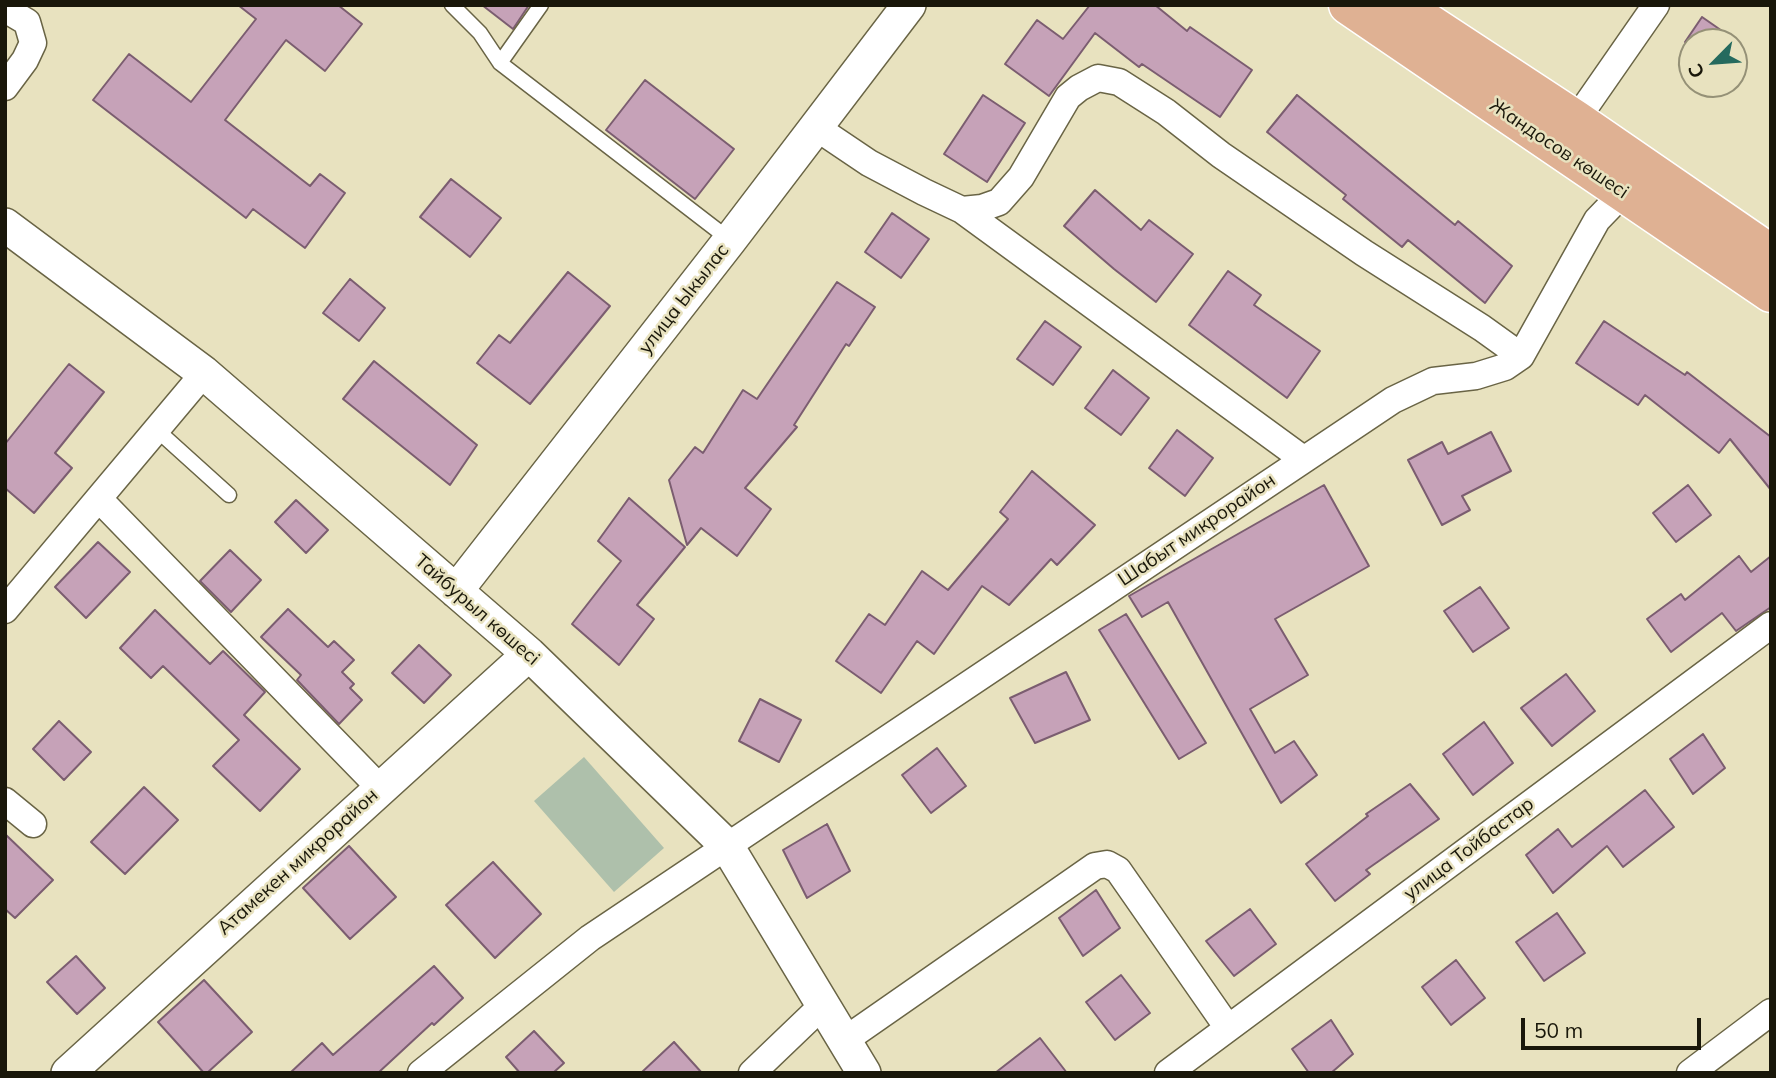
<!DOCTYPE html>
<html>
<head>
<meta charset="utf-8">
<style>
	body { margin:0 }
	#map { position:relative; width:1776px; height:1078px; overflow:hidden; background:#e8e2bf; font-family:Mulish,sans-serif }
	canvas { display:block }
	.frame { position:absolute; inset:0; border:7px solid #19170a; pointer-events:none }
	.north { position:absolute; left:1678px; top:28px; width:70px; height:70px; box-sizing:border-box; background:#e8e2bf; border:2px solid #959177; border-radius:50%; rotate:245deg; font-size:19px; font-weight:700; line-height:28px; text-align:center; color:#19170a }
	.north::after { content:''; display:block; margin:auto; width:24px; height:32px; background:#256a5e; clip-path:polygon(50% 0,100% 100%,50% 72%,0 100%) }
	.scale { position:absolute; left:1521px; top:1018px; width:180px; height:32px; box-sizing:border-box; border:4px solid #19170a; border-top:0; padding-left:9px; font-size:21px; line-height:24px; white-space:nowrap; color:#19170a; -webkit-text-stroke:5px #e8e2bf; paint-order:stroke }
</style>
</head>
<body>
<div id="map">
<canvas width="1776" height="1078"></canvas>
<div class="frame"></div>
<div class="north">С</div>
<div class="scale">50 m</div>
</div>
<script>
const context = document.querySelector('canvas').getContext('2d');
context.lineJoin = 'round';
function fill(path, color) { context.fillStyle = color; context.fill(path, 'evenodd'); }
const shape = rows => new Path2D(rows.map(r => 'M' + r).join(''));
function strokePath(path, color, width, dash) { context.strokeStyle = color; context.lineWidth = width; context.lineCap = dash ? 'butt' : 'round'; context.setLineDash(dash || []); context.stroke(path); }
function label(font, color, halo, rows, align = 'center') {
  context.font = font + ' Mulish,sans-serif'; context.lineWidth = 5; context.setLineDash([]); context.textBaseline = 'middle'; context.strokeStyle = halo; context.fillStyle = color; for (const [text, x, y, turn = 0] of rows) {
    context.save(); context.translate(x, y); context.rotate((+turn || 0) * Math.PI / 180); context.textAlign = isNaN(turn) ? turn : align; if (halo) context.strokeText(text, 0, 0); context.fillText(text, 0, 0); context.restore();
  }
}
const green = shape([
	[584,757,664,848,614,892,534,801]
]);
const building = shape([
	[238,5,338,5,362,24,325,71,286,40,225,120,310,186,320,174,345,193,305,248,253,209,246,218,93,100,129,54,191,102,256,19,238,5],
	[482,5,529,5,513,29,482,5],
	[1090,5,1155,5,1187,31,1190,27,1252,70,1220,117,1142,64,1139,67,1095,33,1049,96,1005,64,1037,20,1063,39,1090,5],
	[1702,17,1738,42,1685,42,1702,17],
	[645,80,734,149,695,199,606,130,645,80],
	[983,95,1025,123,987,182,944,154,983,95],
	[1297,95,1455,225,1458,221,1512,266,1485,303,1408,240,1402,247,1343,199,1346,195,1267,132,1297,95],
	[451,179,501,218,470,257,420,217,451,179],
	[1095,190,1141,230,1149,220,1193,254,1156,302,1114,269,1064,226,1095,190],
	[892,213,929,239,901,278,865,252,892,213],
	[1228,271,1261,295,1254,305,1320,351,1287,398,1189,325,1228,271],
	[568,272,610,306,530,404,477,363,499,335,510,343,568,272],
	[350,279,385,308,359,341,323,313,350,279],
	[837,282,875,307,849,346,846,344,794,425,797,427,745,488,771,509,737,556,701,528,687,545,669,480,695,447,703,453,743,390,757,399,837,282],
	[1045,321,1081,347,1053,385,1017,359,1045,321],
	[1604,321,1685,375,1687,372,1771,437,1771,490,1730,439,1719,453,1645,395,1638,405,1576,363,1604,321],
	[374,361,477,445,450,485,343,399,374,361],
	[69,364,104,392,55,453,72,468,34,513,5,488,5,444,69,364],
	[1113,370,1149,398,1121,435,1085,408,1113,370],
	[1177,430,1213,458,1185,496,1149,468,1177,430],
	[1491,432,1511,471,1462,496,1470,510,1442,525,1408,460,1442,442,1448,454,1491,432],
	[1032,471,1095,525,1057,565,1051,559,1009,605,982,586,934,654,917,641,881,693,836,661,869,614,885,625,922,571,948,590,1008,519,1000,512,1032,471],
	[1324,485,1369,566,1275,619,1308,675,1250,709,1275,753,1294,741,1317,775,1281,803,1168,602,1142,617,1129,596,1324,485],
	[1688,485,1711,515,1676,542,1653,513,1688,485],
	[629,498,685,547,637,605,654,619,619,665,572,624,621,561,598,541,629,498],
	[296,500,328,530,306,553,275,522,296,500],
	[98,542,130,572,86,618,55,587,98,542],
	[230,550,261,580,231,612,200,581,230,550],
	[1739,556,1751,572,1771,556,1771,607,1736,631,1722,613,1671,652,1647,619,1681,594,1685,600,1739,556],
	[1480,587,1509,628,1473,652,1444,611,1480,587],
	[288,609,328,647,334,641,354,660,342,672,354,684,350,688,362,700,339,724,297,680,301,675,261,637,288,609],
	[155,610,210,664,223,651,265,692,244,715,300,769,260,811,213,766,239,740,163,666,151,678,120,648,155,610],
	[1126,614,1206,743,1179,759,1099,630,1126,614],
	[419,645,451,675,424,703,392,673,419,645],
	[1066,672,1090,720,1035,743,1010,698,1066,672],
	[1566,674,1595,711,1552,746,1521,708,1566,674],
	[760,699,801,720,779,762,739,741,760,699],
	[59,721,91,752,64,780,33,749,59,721],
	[1484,722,1513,763,1473,795,1443,754,1484,722],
	[1703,734,1725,768,1693,794,1670,759,1703,734],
	[937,748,966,786,931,813,902,775,937,748],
	[1410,784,1439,819,1366,870,1370,874,1335,901,1306,864,1368,816,1366,814,1410,784],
	[144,787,178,820,125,874,91,842,144,787],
	[1645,790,1674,827,1623,867,1607,846,1553,893,1526,855,1558,829,1572,847,1645,790],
	[827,824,850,871,807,898,783,850,827,824],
	[5,834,53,880,15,918,5,909,5,834],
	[349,846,396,897,350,939,303,888,349,846],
	[493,862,541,914,495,958,446,905,493,862],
	[1096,890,1120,928,1083,956,1059,918,1096,890],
	[1250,909,1276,944,1234,976,1206,941,1250,909],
	[1557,913,1585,953,1544,981,1516,942,1557,913],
	[76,956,105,988,77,1014,47,982,76,956],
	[1456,960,1485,998,1451,1025,1422,987,1456,960],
	[434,966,463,998,434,1025,432,1023,378,1073,290,1073,322,1043,333,1055,434,966],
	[1121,975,1150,1013,1115,1040,1086,1002,1121,975],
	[204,980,252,1032,207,1073,204,1073,158,1022,204,980],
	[1331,1020,1353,1054,1331,1073,1309,1073,1292,1049,1331,1020],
	[534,1031,564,1063,553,1073,520,1073,506,1057,534,1031],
	[1040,1038,1067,1073,995,1073,1040,1038],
	[674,1042,702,1073,641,1073,674,1042]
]);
const service = shape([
	[452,5,480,33,500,63,730,240],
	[500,63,541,5],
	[157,430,229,495]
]);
const minor = shape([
	[5,9,27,22,33,43,25,60,5,87],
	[817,128,869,163,924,192,962,210,982,208,999,202,1021,177,1068,97,1079,88,1098,78,1119,82,1166,112,1221,155,1364,253,1482,328,1521,356],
	[1567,133,1656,5],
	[962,210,1303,459],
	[99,499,380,788],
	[5,610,204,373],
	[5,801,33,824],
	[845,1040,1095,866,1107,864,1118,870,1228,1028],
	[421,1073,590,938,1393,400,1433,381,1476,376,1505,367,1521,356,1597,220,1623,193],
	[752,1073,824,1004],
	[1168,1073,1771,625],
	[1690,1073,1771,1012]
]);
const tertiary = shape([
	[5,225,204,373,529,654,727,846,864,1073],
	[456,591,730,240,909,5],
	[68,1073,529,654]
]);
const primary = shape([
	[1348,5,1771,293],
	[1401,5,1576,120,1771,254]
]);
const streetNames = [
	["Жандосов көшесі",1559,149,34],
	["улица Ыкылас",684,299,-52],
	["Шабыт микрорайон",1197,530,-34],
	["Тайбурыл көшесі",477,610,41],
	["улица Тойбастар",1469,849,-37],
	["Атамекен микрорайон",298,862,-42]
];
fill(green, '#aec0ab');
fill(building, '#c6a2b8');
strokePath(building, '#7b5d70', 2);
strokePath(service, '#696445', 17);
strokePath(minor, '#696445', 29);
strokePath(tertiary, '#696445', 36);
strokePath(primary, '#fff', 41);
strokePath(service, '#fff', 14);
strokePath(minor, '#fff', 26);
strokePath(tertiary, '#fff', 33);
strokePath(primary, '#dfb193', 38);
label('19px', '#19170a', '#e8e2bf', streetNames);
</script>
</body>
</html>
